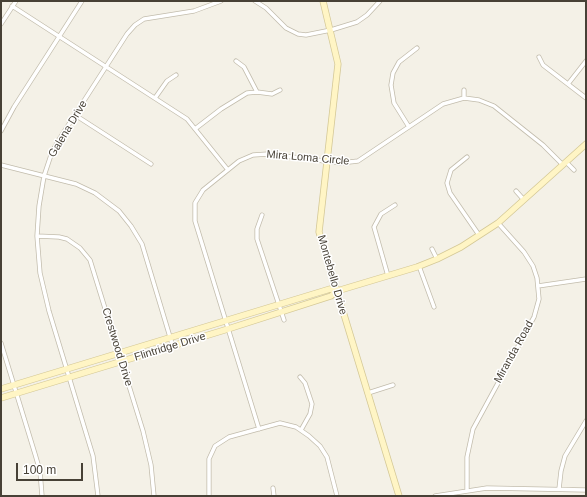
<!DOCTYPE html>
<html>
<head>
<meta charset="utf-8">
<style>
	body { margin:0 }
	#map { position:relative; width:587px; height:497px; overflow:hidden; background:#f4f1e7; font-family:Helvetica,sans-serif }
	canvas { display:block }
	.frame { position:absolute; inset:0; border:2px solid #474136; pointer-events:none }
	.scale { position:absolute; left:16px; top:463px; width:67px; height:18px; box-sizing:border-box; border:2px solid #474136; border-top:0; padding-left:5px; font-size:12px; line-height:14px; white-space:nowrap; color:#474136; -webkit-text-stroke:3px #fff; paint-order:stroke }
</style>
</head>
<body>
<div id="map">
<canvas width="587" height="497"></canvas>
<div class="frame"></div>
<div class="scale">100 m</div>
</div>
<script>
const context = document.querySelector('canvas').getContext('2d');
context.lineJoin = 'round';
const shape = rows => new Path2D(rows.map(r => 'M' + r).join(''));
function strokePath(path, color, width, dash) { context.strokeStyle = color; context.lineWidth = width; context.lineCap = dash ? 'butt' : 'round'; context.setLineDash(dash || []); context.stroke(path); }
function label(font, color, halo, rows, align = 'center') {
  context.font = font + ' Helvetica,sans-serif'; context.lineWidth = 3; context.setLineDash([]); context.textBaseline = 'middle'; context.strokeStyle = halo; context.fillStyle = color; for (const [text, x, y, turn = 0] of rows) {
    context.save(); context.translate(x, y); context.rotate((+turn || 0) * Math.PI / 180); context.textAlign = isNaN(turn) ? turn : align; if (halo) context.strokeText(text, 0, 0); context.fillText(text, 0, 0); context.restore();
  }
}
const street = shape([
	[255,1,266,8,286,28,298,34,306,35,331,30,357,22,367,15,380,1],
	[12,6,187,119,228,170],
	[1,24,16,1],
	[539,57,543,65,586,98],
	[236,61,244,67,257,92],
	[568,84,586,61],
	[464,90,464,98],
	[155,98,167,81,176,75],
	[75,115,151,164],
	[409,127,394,103,391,85,393,73,399,62,417,48],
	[195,129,221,109,247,93,257,92,272,94,280,90],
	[1,131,14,107,82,1],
	[467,157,451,170,447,183,450,193,479,235],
	[566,162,574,170],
	[1,165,76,184,95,193,119,211,131,226,142,244,173,347],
	[516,191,524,200],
	[262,215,257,229,257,239,284,320],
	[37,236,59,237,67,239,80,248,90,260,143,431,151,465,154,496],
	[432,249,437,259],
	[419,266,434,307],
	[388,276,374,227,381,214,395,205],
	[538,286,586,279],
	[1,343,35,454,40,471,42,496],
	[300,377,305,383,312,404,310,414,301,430],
	[368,393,393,385],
	[259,429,195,221,195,203,203,190,239,161,253,155,268,154,341,163,358,161,443,104,464,98,479,100,494,106,543,145,563,165],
	[273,488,274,496],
	[559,489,561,471,565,456,586,421],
	[467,490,467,457,473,429,534,317,539,299,537,278,533,266,524,252,498,223],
	[98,496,93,456,49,311,40,273,37,236,39,206,44,176,52,152,60,138,127,34,135,25,144,19,194,11,221,1],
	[209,496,209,459,215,446,229,437,280,423,296,427,309,436,320,446,327,457,337,496],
	[435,496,487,488,586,490]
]);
const secondary = shape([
	[323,1,338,64,319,232,399,496],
	[1,389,330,289,337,291],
	[1,398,228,329,331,296,337,291,417,267,437,259,461,247,498,223,586,144]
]);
const streetNames = [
	["Galena Drive",68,129,-59],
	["Mira Loma Circle",308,158,5],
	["Montebello Drive",332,275,74],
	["Crestwood Drive",117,347,73],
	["Flintridge Drive",170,347,-17],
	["Miranda Road",514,352,-61]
];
strokePath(street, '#c2bcac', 5);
strokePath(secondary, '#d4c896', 7);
strokePath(street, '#fff', 3.5);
strokePath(secondary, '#fff5c5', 5.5);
label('11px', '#474136', '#fff', streetNames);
</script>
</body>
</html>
